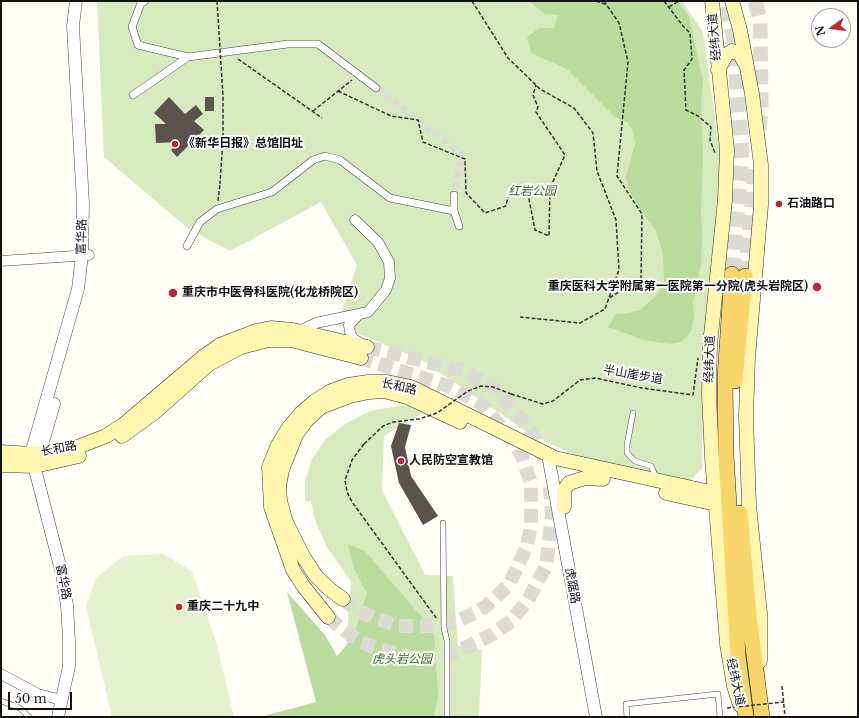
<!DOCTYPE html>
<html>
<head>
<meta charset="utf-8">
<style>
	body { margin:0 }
	#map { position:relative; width:859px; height:718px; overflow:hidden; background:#fffdf5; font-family:"Libre Baskerville",serif }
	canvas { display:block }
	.frame { position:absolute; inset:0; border:2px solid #111; pointer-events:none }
	.north { position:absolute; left:811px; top:8px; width:40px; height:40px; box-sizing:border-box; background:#fff; border:1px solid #a0a0a0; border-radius:50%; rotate:256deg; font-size:11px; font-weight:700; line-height:16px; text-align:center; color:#111 }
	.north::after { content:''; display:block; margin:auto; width:14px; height:18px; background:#c4262e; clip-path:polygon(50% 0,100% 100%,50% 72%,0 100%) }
	.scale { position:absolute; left:8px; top:692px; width:64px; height:18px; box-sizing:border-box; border:2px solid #111; border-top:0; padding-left:5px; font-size:12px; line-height:14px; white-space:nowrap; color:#111; -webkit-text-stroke:3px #fff; paint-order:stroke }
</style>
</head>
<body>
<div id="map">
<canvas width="859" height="718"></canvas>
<div class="frame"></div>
<div class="north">N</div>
<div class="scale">50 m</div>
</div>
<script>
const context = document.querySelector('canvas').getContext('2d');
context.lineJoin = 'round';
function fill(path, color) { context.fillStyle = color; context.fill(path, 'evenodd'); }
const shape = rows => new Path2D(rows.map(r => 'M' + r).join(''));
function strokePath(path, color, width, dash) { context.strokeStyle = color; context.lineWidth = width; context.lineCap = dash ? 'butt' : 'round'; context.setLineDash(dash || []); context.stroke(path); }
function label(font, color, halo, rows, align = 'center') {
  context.font = font + ' "Libre Baskerville","Noto Sans SC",serif'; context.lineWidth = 4; context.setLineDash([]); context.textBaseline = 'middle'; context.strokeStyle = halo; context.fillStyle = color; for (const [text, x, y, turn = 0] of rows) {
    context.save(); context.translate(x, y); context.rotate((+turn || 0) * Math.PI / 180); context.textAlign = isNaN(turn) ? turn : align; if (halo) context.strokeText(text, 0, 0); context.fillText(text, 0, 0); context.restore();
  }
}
const green = shape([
	[97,1,682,1,703,32,724,182,704,336,702,468,689,482,580,458,529,433,420,359,337,325,357,265,321,202,230,251,190,230,104,157],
	[403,405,418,406,423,413,384,436,382,490,425,575,453,576,458,646,482,650,479,717,341,717,351,581,328,549,316,523,311,501,305,501,305,482,312,459,326,439,345,424,370,411]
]);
const forest = shape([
	[529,1,678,1,689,17,703,81,701,105,703,154,701,212,702,234,701,265,693,303,694,317,691,331,682,342,670,344,644,340,608,327,616,314,628,313,640,310,658,294,664,281,663,254,656,231,637,205,629,190,626,177,635,144,633,131,627,122,615,117,567,69,531,53,527,37,539,28,554,28,558,15,545,14],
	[348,544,365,551,425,621,434,634,438,696,434,717,260,717,316,702,287,592,325,635,337,656,353,638,367,593,354,569]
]);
const pitch = shape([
	[163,554,192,571,217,645,234,717,112,717,86,607,96,578,123,556]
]);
const building = shape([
	[169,97,185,114,196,105,203,114,194,121,204,130,177,157,171,150,179,142,156,143,155,124,166,124,154,113],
	[205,97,214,97,214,111,205,111],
	[399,423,411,425,405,447,411,476,438,516,423,525,399,483,391,446]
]);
const pedestrianTunnel = shape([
	[376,88,462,154,454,195]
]);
const secondaryTunnel = shape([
	[367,347,464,371,495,389,528,427,540,447,544,459],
	[343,599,357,610,377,619,398,626,433,626,455,622,475,613,486,606,509,585,527,546,531,526,531,483,522,456,509,437,482,404,451,387,361,358],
	[328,617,345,631,361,642,378,649,410,657,425,658,450,655,493,634,511,621,528,600,546,566,552,515,550,487]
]);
const primaryTunnel = shape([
	[755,1,760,19,761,109,759,130],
	[727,6,733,34,742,159,732,274],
	[745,276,756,164]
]);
const path = shape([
	[472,1,508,58,540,89,574,108,593,133,597,171,616,220,619,270,605,309,580,323,520,317],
	[596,1,607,5],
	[604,1,619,23,628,62,617,176,642,214,641,279,609,298],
	[664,1,683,26,690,33,692,59,684,70,686,110,698,116,711,127,710,140,715,153],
	[669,7,679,1],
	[238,59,322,118],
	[338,91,391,116,418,120,423,142,465,159,466,193,485,213,506,206,510,187,522,188,528,194,535,230,549,236,550,188,565,155,536,112,538,107,533,95,536,85],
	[313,111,352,80],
	[218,201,220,184],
	[511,394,543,404,553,401,580,380,595,378,642,388,693,395,698,358],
	[364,444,352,460,349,469,345,480,347,492,352,502,437,619],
	[782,686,785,717]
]);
const service = shape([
	[633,413,627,445,627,453,635,461,651,466,656,477],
	[443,523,444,628,447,641,447,717],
	[1,701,20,708,29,717],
	[627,717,626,704,718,694,720,717]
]);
const pedestrian = shape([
	[145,1,141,3,132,27,138,45,188,57,288,44,318,44,376,88],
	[133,95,188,57],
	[454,195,454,211,459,226],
	[187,246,200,222,217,209,272,192,313,160,325,156,340,160,390,198,454,211]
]);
const minor = shape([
	[1,261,89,255],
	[359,314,349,325,350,332,352,338,362,344],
	[299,331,316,323,368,312,386,290,390,278,389,262,378,242,355,220],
	[1,674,38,694,62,700]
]);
const tertiary = shape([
	[548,455,596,717],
	[38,459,54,404],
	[58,717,69,666,69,640,67,605,62,574,31,454,78,289,82,255,83,203,73,26,76,1]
]);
const secondary = shape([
	[712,1,727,150,725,200,710,345,709,395,712,458,727,644,734,686,740,705],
	[732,1,740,30,752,94,761,165,761,205,748,358,746,416,749,505,760,613,760,661],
	[718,70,726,55,732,51,740,54,745,63],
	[122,436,154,413,209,364,241,347,269,340,291,340,361,358],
	[1,452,31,454,75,448,106,436,123,425,203,357,220,345,256,331,271,328,293,330,367,347],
	[1,465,35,466,79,456],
	[666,493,716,504],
	[564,507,564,490,569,483,585,478,603,479],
	[343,599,328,588,316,576,304,558,286,522,280,501,279,486,282,470,296,435,306,421,321,407,350,396,369,392,384,391,407,397,460,422],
	[328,617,304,587,293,570,271,507,269,467,278,445,287,430,300,414,315,401,331,391,348,385,368,382,387,382,411,387,555,458,715,493]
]);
const primary = shape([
	[732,274,725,378,726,455,738,656,746,717],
	[735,381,745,276],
	[740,513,749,616,762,717]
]);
const pathBridge = shape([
	[217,1,223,96,223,138,220,184],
	[364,444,383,426,393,422,419,419,437,413,468,391,481,386,493,387,511,394],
	[727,708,784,702]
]);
const markers = [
	[175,144,4,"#c4262e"],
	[779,204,4,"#c4262e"],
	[817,287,5,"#c4262e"],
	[173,293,5,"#c4262e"],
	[401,461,4,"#c4262e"],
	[179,607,4,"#c4262e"]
];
const streetNames = [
	["经纬大道",715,37,-95],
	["富华路",82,237,-88],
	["经纬大道",710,359,-88],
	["半山崖步道",633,375,10],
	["长和路",399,387,13],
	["长和路",59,449,-10],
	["富华路",63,582,79],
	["虎踞路",572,586,80],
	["经纬大道",735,682,78]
];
const poiNames = [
	["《新华日报》总馆旧址",183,144],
	["石油路口",787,204],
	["重庆医科大学附属第一医院第一分院(虎头岩院区)",808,287,"right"],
	["重庆市中医骨科医院(化龙桥院区)",182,293],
	["人民防空宣教馆",409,461],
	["重庆二十九中",187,607]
];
const parkNames = [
	["红岩公园",532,192],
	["虎头岩公园",402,660]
];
fill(green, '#d5ebbd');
fill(forest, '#b9dc9c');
fill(pitch, '#e6f2cf');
fill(building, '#5a524d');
strokePath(pedestrianTunnel, '#dbdad3', 7, [7, 3.5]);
strokePath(secondaryTunnel, '#dbdad3', 14, [14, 7]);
strokePath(primaryTunnel, '#dbdad3', 15, [15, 8]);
strokePath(service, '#444', 6);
strokePath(pedestrian, '#444', 8);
strokePath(minor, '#444', 11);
strokePath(tertiary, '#444', 13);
strokePath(secondary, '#333', 15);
strokePath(primary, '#222', 16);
strokePath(path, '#333', 1.5, [4, 2]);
strokePath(service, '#fff', 5);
strokePath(pedestrian, '#fff', 7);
strokePath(minor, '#fff', 10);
strokePath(tertiary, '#fff', 12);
strokePath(secondary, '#fff6b0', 14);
strokePath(primary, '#f9d66b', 15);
strokePath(pathBridge, '#333', 1.5, [4, 2]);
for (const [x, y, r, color] of markers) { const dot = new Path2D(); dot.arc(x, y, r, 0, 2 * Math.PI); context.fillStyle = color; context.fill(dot); strokePath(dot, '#fff', 1.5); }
label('12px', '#111', '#fff', streetNames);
label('bold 12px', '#111', '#fff', poiNames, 'left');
label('italic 12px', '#2f6b1f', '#fff', parkNames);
</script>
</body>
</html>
